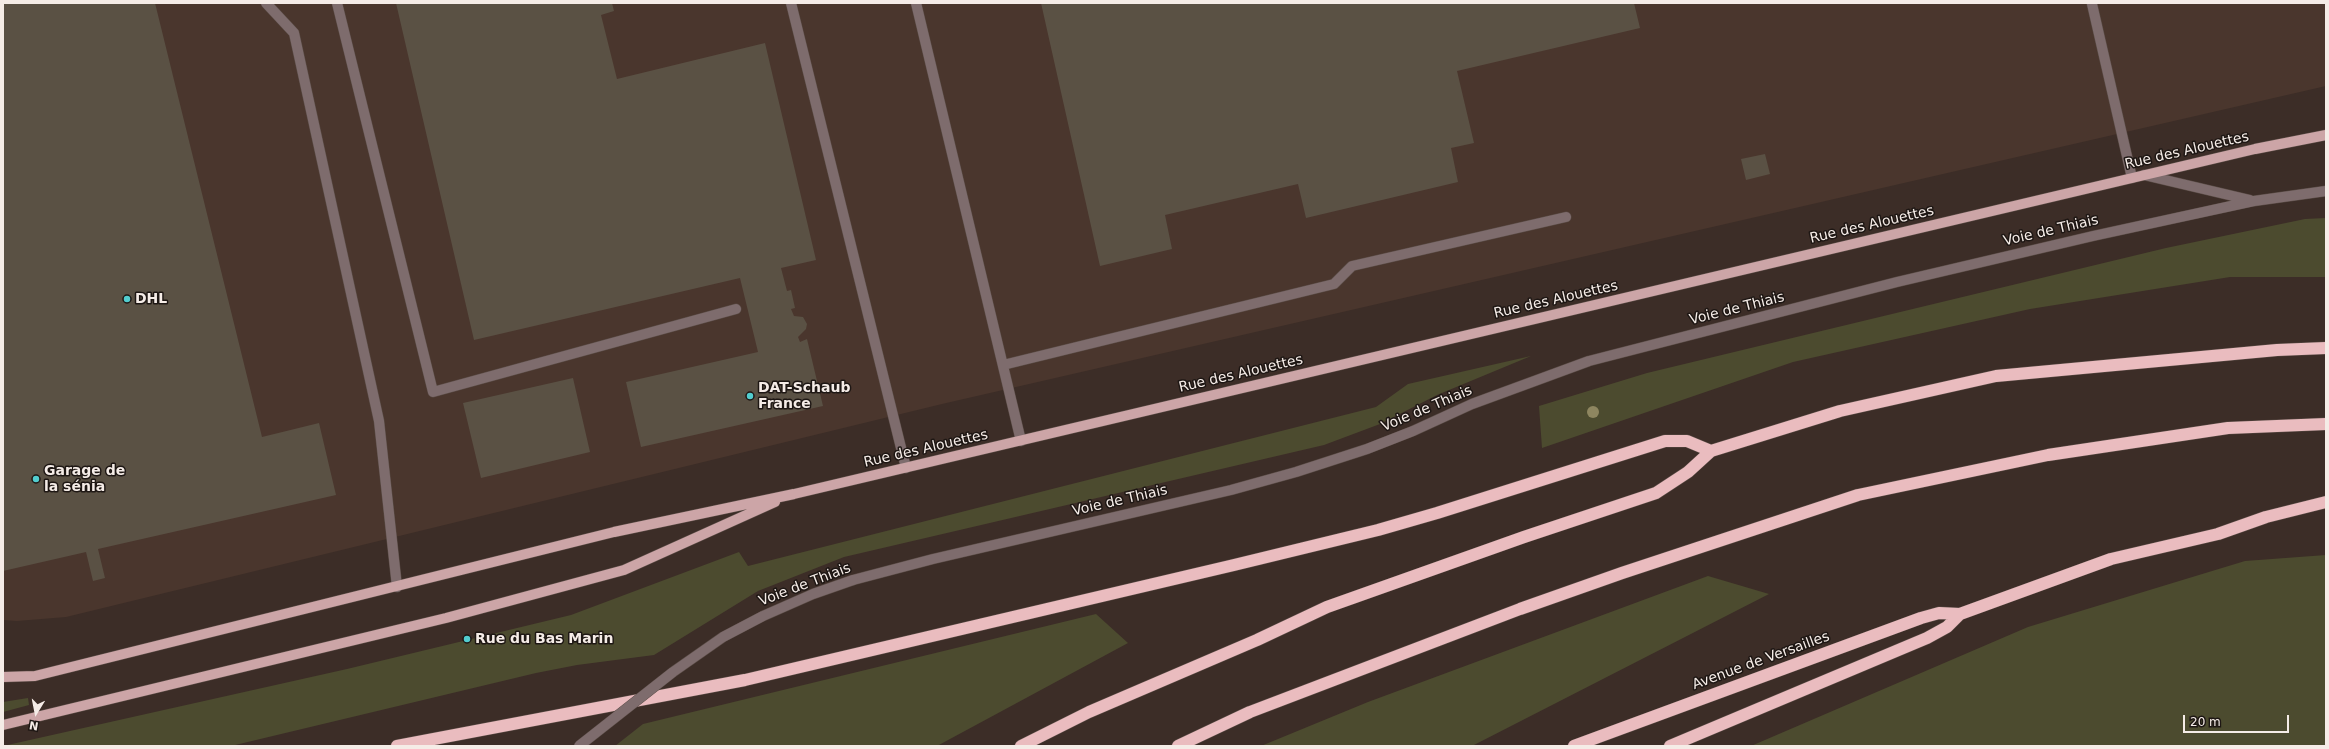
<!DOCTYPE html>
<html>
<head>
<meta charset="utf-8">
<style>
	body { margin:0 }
	#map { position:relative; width:2329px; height:749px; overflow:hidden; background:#3c2d27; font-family:"DejaVu Sans",sans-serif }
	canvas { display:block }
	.frame { position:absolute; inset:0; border:4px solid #f5ece7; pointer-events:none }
	.north { position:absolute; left:16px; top:693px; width:40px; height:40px; -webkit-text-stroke:3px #1e1714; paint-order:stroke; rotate:190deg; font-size:11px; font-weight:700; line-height:16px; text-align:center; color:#f5ece7 }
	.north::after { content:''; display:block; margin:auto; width:14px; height:18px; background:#f5ece7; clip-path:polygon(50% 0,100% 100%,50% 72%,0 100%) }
	.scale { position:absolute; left:2183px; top:715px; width:106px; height:18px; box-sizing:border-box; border:2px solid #f5ece7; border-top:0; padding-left:5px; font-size:12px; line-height:14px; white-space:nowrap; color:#f5ece7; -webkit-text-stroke:3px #1e1714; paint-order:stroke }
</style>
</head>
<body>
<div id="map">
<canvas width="2329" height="749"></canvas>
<div class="frame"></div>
<div class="north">N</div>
<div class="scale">20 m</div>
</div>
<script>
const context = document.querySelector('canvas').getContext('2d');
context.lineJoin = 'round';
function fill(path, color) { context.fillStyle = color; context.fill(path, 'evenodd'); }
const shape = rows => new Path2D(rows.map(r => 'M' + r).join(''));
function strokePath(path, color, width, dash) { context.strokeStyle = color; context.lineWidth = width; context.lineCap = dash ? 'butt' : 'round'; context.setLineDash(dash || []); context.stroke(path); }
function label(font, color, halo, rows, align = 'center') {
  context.font = font + ' "DejaVu Sans",sans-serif'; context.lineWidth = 3; context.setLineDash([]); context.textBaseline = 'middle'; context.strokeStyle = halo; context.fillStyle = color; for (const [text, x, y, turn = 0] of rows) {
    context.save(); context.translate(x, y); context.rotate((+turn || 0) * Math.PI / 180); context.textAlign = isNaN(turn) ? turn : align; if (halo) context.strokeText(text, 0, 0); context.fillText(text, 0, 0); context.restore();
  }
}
const built = shape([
	[3,3,2326,3,2326,86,942,404,66,617,17,621,3,620]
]);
const green = shape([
	[2326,218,2326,277,2230,277,2030,309,1793,362,1542,448,1539,406,1647,373,2166,248,2305,219],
	[1531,356,1437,395,1380,424,1324,445,844,557,758,591,654,655,577,665,536,673,231,746,3,746,347,669,571,615,739,552,748,566,1376,407,1408,384],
	[2326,555,2326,746,1751,746,2028,627,2245,561],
	[1708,576,1769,594,1472,746,1261,746,1368,702],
	[1096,614,1128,643,937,746,615,746,643,724],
	[28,698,29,705,3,712,3,702]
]);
const building = shape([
	[3,3,155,3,262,437,319,423,336,495,98,549,105,578,93,581,86,552,3,571],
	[396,3,612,3,614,11,601,15,617,79,765,43,816,260,781,268,787,291,791,290,795,308,791,309,794,316,803,317,807,324,806,329,798,337,800,342,807,339,823,406,641,447,626,382,758,352,740,278,474,340],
	[1041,3,1634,3,1640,28,1457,71,1474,143,1451,148,1458,182,1306,218,1298,184,1165,215,1172,249,1100,266],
	[1765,154,1770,174,1746,180,1741,159],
	[573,378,590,452,481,478,463,403]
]);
const minor = shape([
	[266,3,294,33,379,421,397,587],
	[337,3,433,392,736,309],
	[791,3,906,468],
	[916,3,1021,441],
	[2092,4,2132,178],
	[2144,175,2250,200],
	[1003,365,1334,284,1352,266,1566,217],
	[853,580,933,559,1231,490,1296,472,1367,449,1413,431,1472,404,1589,361,1897,282,2093,236,2254,201,2326,191]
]);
const major = shape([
	[3,677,35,676,614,532,794,494,2255,149,2326,135],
	[3,725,446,618,624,570,775,502]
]);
const highway = shape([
	[397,746,745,680,1234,565,1378,530,1437,513,1665,441,1687,441,1711,451],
	[1021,746,1089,712,1257,640,1327,607,1524,537,1656,493,1688,472,1711,451,1840,411,1996,376,2277,350,2326,348],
	[1178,746,1250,712,1520,609,1622,573,1858,495,2048,455,2228,428,2326,424],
	[1574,746,1921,618,1939,613,1960,614],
	[1670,746,1927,638,1947,627,1960,614,2111,559,2218,534,2266,517,2326,502]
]);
const minorBridge = shape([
	[579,746,673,672,723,637,763,616,813,594,853,580]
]);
const trees = [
	[1593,412]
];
const markers = [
	[127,299,4,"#52cdcf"],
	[750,396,4,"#52cdcf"],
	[36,479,4,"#52cdcf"],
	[467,639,4,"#52cdcf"]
];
const streetNames = [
	["Rue des Alouettes",2187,151,-13],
	["Rue des Alouettes",1872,225,-13],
	["Voie de Thiais",2051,231,-13],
	["Rue des Alouettes",1556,300,-13],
	["Voie de Thiais",1737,309,-14],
	["Rue des Alouettes",1241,374,-13],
	["Voie de Thiais",1427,409,-23],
	["Rue des Alouettes",926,449,-13],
	["Voie de Thiais",1120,501,-13],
	["Voie de Thiais",805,585,-21],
	["Avenue de Versailles",1761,661,-20]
];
const poiNames = [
	["DHL",135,299],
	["DAT-Schaub",758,388],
	["France",758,404],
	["Garage de",44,471],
	["la sénia",44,487],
	["Rue du Bas Marin",475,639]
];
fill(built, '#4a362d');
fill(green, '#4c4b2f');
fill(building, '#5a5144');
strokePath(minor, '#5a4c46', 11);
strokePath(major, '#5a4c46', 11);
strokePath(highway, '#5a4c46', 13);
strokePath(minor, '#7e6c6d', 10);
strokePath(major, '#cca5a7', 10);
strokePath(highway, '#eabcbf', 12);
strokePath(minorBridge, '#5a4c46', 11, []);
strokePath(minorBridge, '#7e6c6d', 10);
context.fillStyle = '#8e8660';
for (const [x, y] of trees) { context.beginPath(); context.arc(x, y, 6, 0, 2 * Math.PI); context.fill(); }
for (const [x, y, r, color] of markers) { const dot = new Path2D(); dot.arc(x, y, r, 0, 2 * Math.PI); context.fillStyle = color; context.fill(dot); strokePath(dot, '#1e1714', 1.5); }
label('14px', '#f5ece7', '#1e1714', streetNames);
label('bold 14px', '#f5ece7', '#1e1714', poiNames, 'left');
</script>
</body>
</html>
